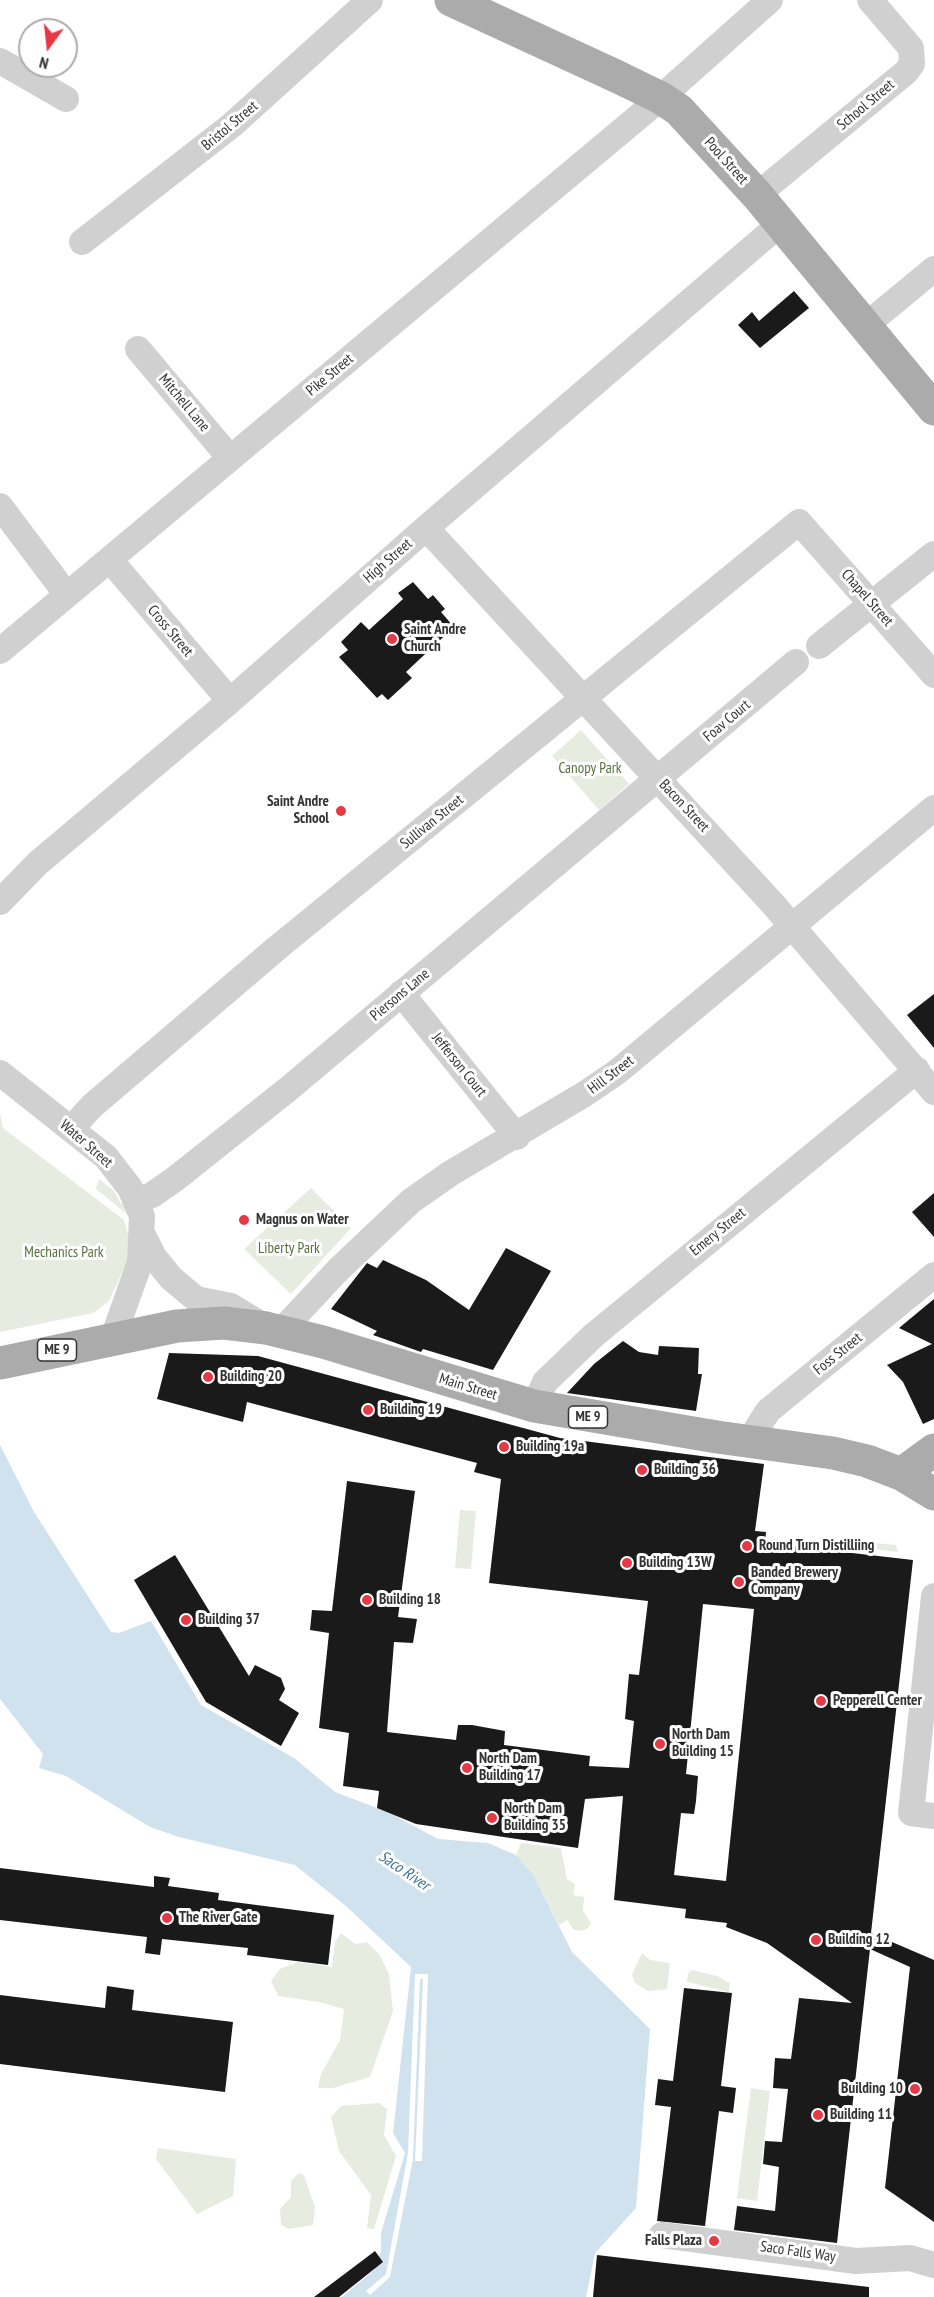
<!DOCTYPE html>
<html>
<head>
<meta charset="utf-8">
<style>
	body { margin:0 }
	#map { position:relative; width:934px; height:2297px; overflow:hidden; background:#fff; font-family:"PT Sans Narrow",sans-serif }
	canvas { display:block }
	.north { position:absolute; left:18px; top:18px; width:60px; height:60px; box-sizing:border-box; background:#fff; border:2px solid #adadad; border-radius:50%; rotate:195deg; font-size:16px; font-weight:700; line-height:24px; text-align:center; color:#333 }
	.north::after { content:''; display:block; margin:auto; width:21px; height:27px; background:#e63946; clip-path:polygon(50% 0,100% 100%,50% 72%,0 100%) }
</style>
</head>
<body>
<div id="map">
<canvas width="934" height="2297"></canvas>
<div class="north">N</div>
</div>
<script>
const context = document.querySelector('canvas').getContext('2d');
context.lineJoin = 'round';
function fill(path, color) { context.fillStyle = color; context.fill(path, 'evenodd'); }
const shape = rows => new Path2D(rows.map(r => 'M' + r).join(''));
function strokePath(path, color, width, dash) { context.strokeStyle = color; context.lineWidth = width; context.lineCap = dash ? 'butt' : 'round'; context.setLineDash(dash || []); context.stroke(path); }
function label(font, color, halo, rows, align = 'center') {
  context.font = font + ' "PT Sans Narrow",sans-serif'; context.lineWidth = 6; context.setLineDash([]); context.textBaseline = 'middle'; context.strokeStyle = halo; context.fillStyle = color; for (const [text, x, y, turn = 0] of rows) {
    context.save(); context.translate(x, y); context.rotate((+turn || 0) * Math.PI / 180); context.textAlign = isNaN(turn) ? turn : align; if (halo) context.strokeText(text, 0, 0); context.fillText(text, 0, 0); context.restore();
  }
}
const green = shape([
	[581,730,629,784,599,810,552,756],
	[0,1114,3,1128,124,1220,129,1238,128,1260,109,1301,93,1313,0,1332],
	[99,1179,114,1191,127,1214,96,1189],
	[311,1188,351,1228,291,1294,244,1249],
	[460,1510,476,1511,471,1569,455,1568],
	[844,1540,896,1545,898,1552,843,1545],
	[521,1843,561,1848,567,1879,575,1884,573,1895,584,1897,583,1911,591,1923,588,1928,581,1931,574,1930,567,1920,559,1925,533,1874,516,1855],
	[341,1933,355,1944,367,1942,379,1954,389,1974,393,2011,370,2077,333,2088,318,2088,321,2074,340,2040,344,2009,319,2002,278,1996,271,1981,280,1969,298,1962,332,1967,335,1942],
	[642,1953,650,1960,670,1963,667,1989,648,1991,635,1983,632,1975],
	[692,1970,717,1976,730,1983,729,1992,687,1982,688,1973],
	[751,2088,770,2091,757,2201,737,2198],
	[379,2103,387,2109,384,2135,396,2156,374,2229,367,2228,371,2195,339,2151,331,2117,341,2106],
	[158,2148,236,2159,233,2196,197,2214,156,2159],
	[299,2173,304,2175,315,2207,313,2225,289,2229,281,2225,280,2209,291,2197,291,2181]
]);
const water = shape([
	[0,1445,34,1512,111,1632,119,1633,151,1621,201,1705,294,1758,335,1792,390,1813,438,1839,488,1843,516,1855,533,1874,572,1952,650,2029,636,2208,595,2253,586,2297,342,2297,374,2270,381,2251,381,2233,405,2153,393,2133,411,1967,346,1906,295,1865,179,1837,150,1827,66,1776,39,1768,43,1754,0,1699]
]);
const pier = shape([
	[415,1974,428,1974,422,2161,415,2161,423,1979,420,1979,413,2159,390,2277,370,2295,366,2291,386,2274,408,2153]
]);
const building = shape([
	[794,291,809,308,760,348,738,325,752,312,759,321],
	[413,582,428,599,433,595,445,609,441,612,454,627,406,672,412,678,388,700,382,694,377,698,339,657,348,650,341,642,361,622,369,630,403,599,398,593],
	[934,994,934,1048,907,1015],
	[934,1193,934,1237,912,1212],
	[506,1248,551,1271,493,1370,423,1349,421,1352,373,1335,377,1331,331,1309,367,1263,377,1268,383,1260,426,1280,469,1310],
	[934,1299,934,1419,923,1424,903,1382,887,1365,932,1344,899,1328],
	[623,1341,639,1352,658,1355,659,1346,699,1348,698,1374,702,1374,696,1411,567,1393,594,1364],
	[169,1353,258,1356,560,1438,764,1464,755,1531,766,1532,765,1543,913,1560,871,1933,934,1960,934,2222,885,2188,910,1967,870,1949,837,2243,734,2230,737,2206,775,2211,779,2167,763,2164,765,2141,782,2142,788,2089,773,2088,775,2058,791,2059,799,1998,852,2003,767,1943,726,1927,727,1923,685,1918,686,1909,614,1900,623,1796,585,1799,578,1848,416,1824,377,1808,379,1791,343,1786,349,1733,319,1728,329,1633,310,1630,312,1610,332,1611,347,1481,415,1491,398,1617,417,1619,413,1643,394,1642,387,1732,456,1740,458,1725,472,1725,505,1731,504,1745,590,1756,589,1766,629,1768,634,1721,625,1719,629,1674,639,1675,648,1601,489,1583,501,1479,474,1472,477,1463,247,1402,243,1422,157,1399],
	[703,1604,754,1609,726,1881,674,1875,681,1813,694,1814,696,1801,698,1776,686,1774],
	[175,1555,249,1676,255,1665,281,1678,285,1689,279,1700,299,1713,281,1746,206,1702,134,1580],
	[0,1868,154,1887,154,1876,170,1878,168,1886,219,1893,218,1900,334,1915,328,1965,247,1955,248,1948,162,1939,160,1955,145,1953,147,1937,0,1920],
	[107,1986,134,1990,132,2010,233,2022,225,2092,0,2064,0,1995,105,2008],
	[684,1988,732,1993,721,2086,736,2088,733,2113,719,2111,705,2226,657,2221,671,2107,655,2105,658,2079,673,2081],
	[375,2251,383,2262,339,2297,314,2297],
	[597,2255,869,2287,869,2297,593,2297]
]);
const minor = shape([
	[0,61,66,99],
	[757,195,906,72,912,64,911,48,870,0],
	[82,242,232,125,370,0],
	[865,326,934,269],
	[138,349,230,458],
	[0,506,67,595],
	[426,528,773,904,934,1092],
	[110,560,230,701],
	[819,646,934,554],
	[0,651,649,108,770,0],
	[0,902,38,863,230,701,426,528,780,224],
	[401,993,517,1137],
	[0,1073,106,1157,130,1188,142,1216,140,1262,113,1338],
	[71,1129,92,1106,277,948,799,522,934,675],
	[135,1201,152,1195,175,1179,287,1090,796,662],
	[143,1235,154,1257,171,1278,196,1299,231,1306,264,1326],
	[282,1330,338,1270,411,1201,451,1173,583,1095,617,1072,934,808],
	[534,1406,545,1382,594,1335,917,1070],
	[754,1441,756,1430,768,1411,934,1275],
	[934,1596,911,1813,934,1816],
	[662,2235,856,2261,910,2258,934,2265]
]);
const major = shape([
	[451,0,618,77,661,98,679,110,757,195,934,409],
	[0,1363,177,1326,224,1323,266,1328,323,1342,534,1406,717,1437,833,1453,867,1461,901,1474,934,1494],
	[901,1474,934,1450]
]);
const markers = [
	[392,639,6,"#e63946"],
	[341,811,6,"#e63946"],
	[244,1220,6,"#e63946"],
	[208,1377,6,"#e63946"],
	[368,1410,6,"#e63946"],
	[504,1447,6,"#e63946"],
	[642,1470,6,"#e63946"],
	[747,1546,6,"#e63946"],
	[627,1563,6,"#e63946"],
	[739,1582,6,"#e63946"],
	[367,1600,6,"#e63946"],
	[186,1620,6,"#e63946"],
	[821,1701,6,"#e63946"],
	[660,1744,6,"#e63946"],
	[467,1768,6,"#e63946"],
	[492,1818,6,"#e63946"],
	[167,1918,6,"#e63946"],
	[816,1940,6,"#e63946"],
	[915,2089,6,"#e63946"],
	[818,2115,6,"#e63946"],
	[714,2241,6,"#e63946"]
];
const shields = [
	[57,1350,39],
	[588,1417,39]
];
const shieldNames = [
	["ME 9",57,1350],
	["ME 9",588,1417]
];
const streetNames = [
	["School Street",866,105,-40],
	["Bristol Street",230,126,-40],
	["Pool Street",726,161,48],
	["Pike Street",330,375,-40],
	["Mitchell Lane",184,403,50],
	["High Street",388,561,-41],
	["Chapel Street",867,598,49],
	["Cross Street",170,631,50],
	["Foav Court",727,721,-40],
	["Bacon Street",684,806,47],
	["Sullivan Street",432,822,-39],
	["Piersons Lane",400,995,-40],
	["Jefferson Court",459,1065,51],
	["Hill Street",611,1075,-37],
	["Water Street",86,1144,41],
	["Emery Street",718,1232,-39],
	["Foss Street",838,1354,-39],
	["Main Street",468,1387,17],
	["Saco Falls Way",798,2252,8]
];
const poiNames = [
	["Saint Andre",404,630],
	["Church",404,647],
	["Saint Andre",329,802,"right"],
	["School",329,819,"right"],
	["Magnus on Water",256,1220],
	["Building 20",220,1377],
	["Building 19",380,1410],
	["Building 19a",516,1447],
	["Building 36",654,1470],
	["Round Turn Distilliing",759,1546],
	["Building 13W",639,1563],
	["Banded Brewery",751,1573],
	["Company",751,1590],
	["Building 18",379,1600],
	["Building 37",198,1620],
	["Pepperell Center",833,1701],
	["North Dam",672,1735],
	["Building 15",672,1752],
	["North Dam",479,1759],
	["Building 17",479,1776],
	["North Dam",504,1809],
	["Building 35",504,1826],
	["The River Gate",179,1918],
	["Building 12",828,1940],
	["Building 10",903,2089,"right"],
	["Building 11",830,2115],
	["Falls Plaza",702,2241,"right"]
];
const parkNames = [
	["Canopy Park",590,769],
	["Liberty Park",289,1249],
	["Mechanics Park",64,1253]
];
const waterNames = [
	["Saco River",404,1871,34]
];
fill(green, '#e6ecdf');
fill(water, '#cfe2ee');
fill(pier, '#fff');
fill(building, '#1a1a1a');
strokePath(minor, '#d0d0d0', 26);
strokePath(major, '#ababab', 33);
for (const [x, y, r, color] of markers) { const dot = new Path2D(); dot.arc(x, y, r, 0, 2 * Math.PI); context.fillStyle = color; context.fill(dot); strokePath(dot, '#fff', 2); }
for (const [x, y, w] of shields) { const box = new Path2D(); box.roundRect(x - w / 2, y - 11, w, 22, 4.5); context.fillStyle = '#fff'; context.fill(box); strokePath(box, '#333', 1.5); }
label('bold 14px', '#333', null, shieldNames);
label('15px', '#333', '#fff', streetNames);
label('bold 15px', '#333', '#fff', poiNames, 'left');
label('15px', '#56703f', '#fff', parkNames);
label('italic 16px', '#3f7597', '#fff', waterNames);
</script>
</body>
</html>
